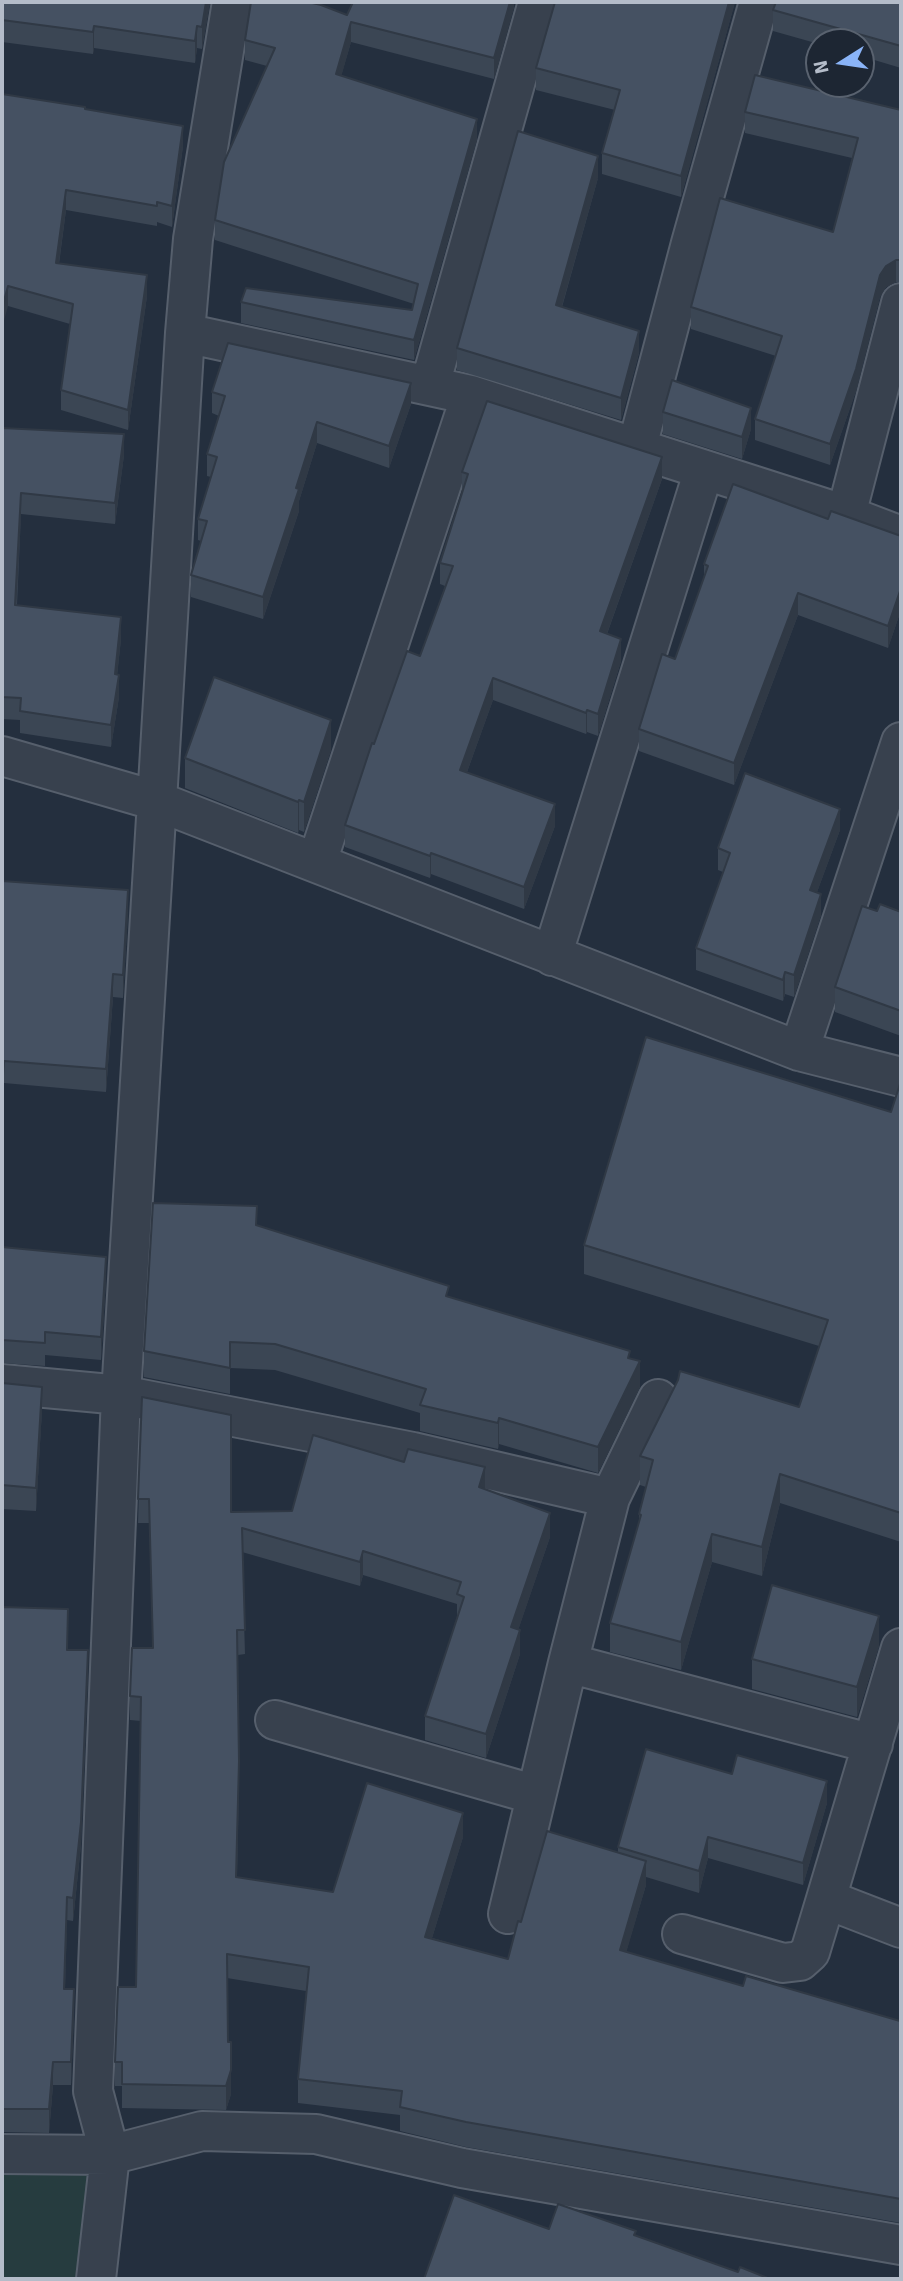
<!DOCTYPE html>
<html>
<head>
<meta charset="utf-8">
<style>
	body { margin:0 }
	#map { position:relative; width:903px; height:2281px; overflow:hidden; background:#242f3e; font-family:Signika,sans-serif }
	canvas { display:block }
	.frame { position:absolute; inset:0; border:4px solid #b4bcc9; pointer-events:none }
	.north { position:absolute; left:805px; top:28px; width:70px; height:70px; box-sizing:border-box; background:#1d2633; border:2px solid #59626f; border-radius:50%; rotate:258deg; font-size:19px; font-weight:700; line-height:28px; text-align:center; color:#b4bcc9 }
	.north::after { content:''; display:block; margin:auto; width:24px; height:32px; background:#8ab4f8; clip-path:polygon(50% 0,100% 100%,50% 72%,0 100%) }
</style>
</head>
<body>
<div id="map">
<canvas width="903" height="2281"></canvas>
<div class="frame"></div>
<div class="north">N</div>
</div>
<script>
const context = document.querySelector('canvas').getContext('2d');
context.lineJoin = 'round';
function fill(path, color) { context.fillStyle = color; context.fill(path, 'evenodd'); }
const shape = rows => new Path2D(rows.map(r => 'M' + r).join(''));
function strokePath(path, color, width, dash) { context.strokeStyle = color; context.lineWidth = width; context.lineCap = dash ? 'butt' : 'round'; context.setLineDash(dash || []); context.stroke(path); }
const green = shape([
	[110,2155,90,2279,2,2279,2,2162]
]);
const minor = shape([
	[185,333,471,395,846,515,901,536],
	[430,385,538,2],
	[637,447,691,243,759,2],
	[846,515,901,303],
	[2,756,157,801,799,1051,901,1077],
	[317,862,471,395],
	[552,956,704,470],
	[799,1051,901,742],
	[2,1384,121,1395,413,1452,610,1498],
	[568,1663,873,1744],
	[275,1720,536,1795],
	[826,1899,901,1648],
	[508,1914,568,1663,610,1498,658,1399],
	[682,1934,783,1963,800,1961,810,1952,826,1899,901,1928],
	[2,2154,110,2155,202,2131,316,2134,462,2168,901,2245],
	[96,2279,110,2155,93,2091,121,1395,157,801,185,333,193,239,232,2]
]);
const wall = shape([
	[2,2,210,2,202,49,197,48,195,63,94,48,93,54,2,42],
	[514,2,514,7,494,79,351,42,341,76,477,139,414,360,241,323,241,302,412,310,414,304,215,240,215,220,267,66,245,60,245,40,347,15],
	[735,2,681,197,602,174,602,153,615,110,536,90,536,68],
	[901,2,901,68,861,56,861,42,819,42,819,44,773,31,773,10],
	[2,94,85,109,183,146,172,227,157,222,157,226,66,210,59,264,147,296,128,430,61,410,61,390,70,324,8,306],
	[901,110,901,282,896,282,886,287,880,297,856,391,830,465,755,440,755,419,776,356,691,329,691,307,833,232,852,158,745,133,745,112],
	[598,178,562,307,639,353,621,420,457,370,457,348],
	[901,368,901,395,900,395,900,373],
	[212,392,411,404,389,468,317,443,299,501,299,511,263,619,191,597,191,575,201,541,198,540,198,519,211,477,207,476,207,454,219,416,212,413],
	[663,412,751,429,742,459,663,434],
	[2,428,124,455,115,524,21,514,17,605,121,639,117,675,119,697,111,747,20,733,20,720,2,719],
	[462,472,662,479,607,634,621,661,598,736,587,732,586,734,493,700,467,772,555,826,524,909,431,874,430,878,345,847,345,825,374,744,420,656,445,586,440,584,440,563,462,492],
	[828,519,901,536,901,610,888,648,798,615,734,785,639,751,639,729,675,659,704,579,704,564],
	[331,750,304,832,299,830,298,833,185,788,185,758],
	[840,830,817,892,821,915,794,997,785,994,783,1001,696,970,696,948,723,872,718,870,718,848],
	[2,881,128,913,123,998,113,997,106,1092,4,1083],
	[877,911,901,912,901,1036,835,1012,835,987],
	[901,1084,901,1542,780,1503,762,1576,712,1562,681,1670,610,1652,610,1623,639,1521,639,1514,646,1487,640,1485,640,1456,799,1407,819,1346,584,1274,584,1245,891,1112],
	[257,1225,449,1297,630,1358,640,1387,598,1473,499,1444,498,1449,420,1431,420,1413,275,1370,230,1368,230,1394,144,1377,144,1351],
	[2,1247,106,1280,101,1360,45,1355,45,1366,2,1363],
	[2,1383,42,1410,36,1511,2,1509],
	[142,1397,231,1512,292,1511,485,1490,550,1537,518,1630,520,1654,486,1758,425,1740,425,1716,457,1618,457,1604,363,1575,360,1586,242,1552,245,1654,238,1655,239,1785,237,1877,333,1892,463,1837,432,1938,508,1959,521,1922,618,1852,618,1847,827,1803,803,1885,708,1858,699,1893,646,1877,646,1885,626,1952,743,1986,900,2021,901,2018,901,2223,466,2147,400,2131,400,2115,298,2103,298,2079,306,1991,227,1978,228,2042,231,2066,231,2094,226,2110,122,2108,122,2086,115,2086,115,2062,136,1987,141,1721,130,1720,130,1696,153,1648,149,1523,138,1523],
	[2,1607,68,1650,88,1673,81,1845,73,1921,67,1920,65,1989,74,2012,71,2085,53,2085,49,2133,2,2132],
	[879,1646,857,1717,752,1689,752,1659]
]);
const shadedWall = shape([
	[206,2,210,2,202,49,202,27],
	[510,2,514,2,514,7,494,79,494,58],
	[729,2,735,2,681,197,681,176],
	[351,22,351,42,336,95,336,74],
	[94,26,94,48,93,54,93,32],
	[197,26,197,48,195,63,195,41],
	[477,119,477,139,414,360,414,340],
	[183,126,183,146,172,227,172,206],
	[598,156,598,178,556,327,556,305],
	[66,190,66,210,56,284,56,263],
	[896,260,896,282,886,287,880,297,856,391,830,465,830,444,880,275,886,266],
	[147,275,147,296,128,430,128,410],
	[8,286,8,306,2,328,2,308],
	[639,331,639,353,621,420,621,398],
	[411,383,411,404,389,468,389,446],
	[751,408,751,429,742,459,742,437],
	[317,422,317,443,299,501,299,511,263,619,263,597],
	[124,434,124,455,115,524,115,503],
	[662,457,662,479,600,653,600,631],
	[21,493,21,514,15,626,15,605],
	[901,588,901,610,888,648,888,626],
	[798,593,798,615,734,785,734,763],
	[121,617,121,639,115,696,115,674],
	[621,639,621,661,598,736,598,714],
	[119,675,119,697,111,747,111,725],
	[493,678,493,700,460,791,460,770],
	[587,710,587,732,586,734,586,713],
	[331,720,331,750,304,832,304,802],
	[299,800,299,830,298,833,298,802],
	[555,804,555,826,524,909,524,887],
	[840,809,840,830,810,911,810,890],
	[431,853,431,874,430,878,430,856],
	[128,890,128,913,123,998,123,975],
	[821,894,821,915,794,997,794,975],
	[785,972,785,994,783,1001,783,980],
	[113,974,113,997,106,1092,106,1069],
	[4,1061,4,1083,2,1110,2,1088],
	[106,1257,106,1280,101,1360,101,1337],
	[640,1361,640,1387,598,1473,598,1447],
	[42,1387,42,1410,36,1511,36,1488],
	[499,1418,499,1444,498,1449,498,1423],
	[485,1467,485,1491,479,1487],
	[780,1474,780,1503,762,1576,762,1547],
	[550,1513,550,1537,511,1651,511,1627],
	[712,1534,712,1562,681,1670,681,1642],
	[363,1551,363,1575,360,1586,360,1562],
	[879,1616,879,1646,857,1717,857,1687],
	[520,1630,520,1654,486,1758,486,1734],
	[88,1650,81,1845,73,1921,73,1898],
	[827,1781,827,1803,803,1885,803,1863],
	[463,1813,463,1837,425,1961,425,1937],
	[708,1837,708,1858,699,1893,699,1871],
	[646,1861,646,1885,620,1974,620,1950],
	[67,1897,67,1920,64,2012,64,1989],
	[74,1989,74,2012,71,2085,71,2062],
	[231,2042,231,2094,226,2110,226,2086],
	[53,2062,53,2085,49,2133,49,2109]
]);
const building = shape([
	[2,2,206,2,202,27,197,26,195,41,94,26,93,32,2,20,2,2],
	[251,2,308,2,321,5,347,15,353,2,510,2,494,58,351,22,336,74,477,119,414,340,241,302,246,288,412,310,418,284,215,220,224,162,275,48,245,40,251,2],
	[555,2,729,2,681,176,602,153,620,90,536,68,555,2],
	[776,2,901,2,901,46,773,10,776,2],
	[755,75,901,110,901,260,896,260,886,266,880,275,856,369,830,444,755,419,782,336,691,307,720,198,833,232,858,138,745,112,755,75],
	[2,94,85,107,85,109,183,126,172,206,157,202,157,206,66,190,56,263,147,275,128,410,61,390,73,304,8,286,2,308,2,94],
	[518,131,598,156,556,305,639,331,621,398,457,348,518,131],
	[228,343,411,383,389,446,317,422,296,488,299,489,263,597,191,575,207,521,198,519,217,457,207,454,225,396,212,392,228,343],
	[672,380,751,408,742,437,663,412,672,380],
	[487,401,662,457,600,631,621,639,598,714,587,710,586,713,493,678,460,770,555,804,524,887,431,853,430,856,345,825,372,743,374,744,407,651,420,656,453,566,440,563,468,474,462,472,487,401],
	[2,428,124,434,115,503,21,493,15,605,121,617,115,674,119,675,111,725,20,711,21,698,2,697,2,428],
	[733,484,828,519,831,511,901,536,901,588,888,626,798,593,734,763,639,729,662,654,675,659,708,566,704,564,733,484],
	[214,677,331,720,304,802,299,800,298,802,185,758,214,677],
	[745,773,840,809,810,890,821,894,794,975,785,972,783,980,696,948,730,853,718,848,745,773],
	[2,881,128,890,123,975,113,974,106,1069,4,1061,2,1088,2,881],
	[880,904,901,912,901,1011,835,987,862,906,877,911,880,904],
	[646,1037,891,1112,900,1084,901,1084,901,1513,780,1474,762,1547,712,1534,681,1642,610,1623,641,1515,639,1514,653,1460,640,1456,678,1380,680,1371,799,1407,828,1320,584,1245,646,1037],
	[153,1203,257,1206,256,1225,449,1286,446,1296,630,1351,628,1358,640,1361,598,1447,499,1418,498,1423,420,1405,426,1389,275,1344,230,1342,230,1368,144,1351,153,1203],
	[2,1247,106,1257,101,1337,45,1332,45,1343,2,1340,2,1247],
	[2,1383,42,1387,36,1488,2,1485,2,1383],
	[142,1397,231,1415,231,1512,292,1511,313,1435,404,1462,408,1449,485,1467,479,1487,550,1513,511,1627,520,1630,486,1734,425,1716,464,1597,457,1594,461,1582,363,1551,360,1562,242,1528,245,1630,237,1630,239,1761,236,1877,333,1892,367,1783,463,1813,425,1937,508,1959,518,1921,521,1922,547,1831,646,1861,620,1950,743,1986,746,1976,900,2021,901,2018,901,2199,466,2122,400,2107,402,2091,298,2079,309,1967,227,1954,228,2042,231,2042,231,2070,226,2086,122,2084,122,2062,115,2062,118,1987,136,1987,141,1697,130,1696,132,1648,153,1648,149,1499,138,1499,142,1397],
	[772,1585,879,1616,857,1687,752,1659,772,1585],
	[2,1607,68,1609,67,1650,88,1650,81,1822,73,1898,67,1897,64,1989,74,1989,71,2062,53,2062,49,2109,2,2109,2,1607],
	[646,1749,732,1774,737,1755,827,1781,803,1863,708,1837,699,1871,618,1847,646,1749],
	[454,2195,549,2229,558,2204,636,2231,634,2235,738,2272,740,2267,770,2279,424,2279,454,2195]
]);
fill(green, '#263c3f');
strokePath(minor, '#565f6c', 42);
strokePath(minor, '#38414e', 38);
fill(wall, '#3b4654');
fill(shadedWall, '#303945');
fill(building, '#455162');
strokePath(building, '#303945', 2);
</script>
</body>
</html>
